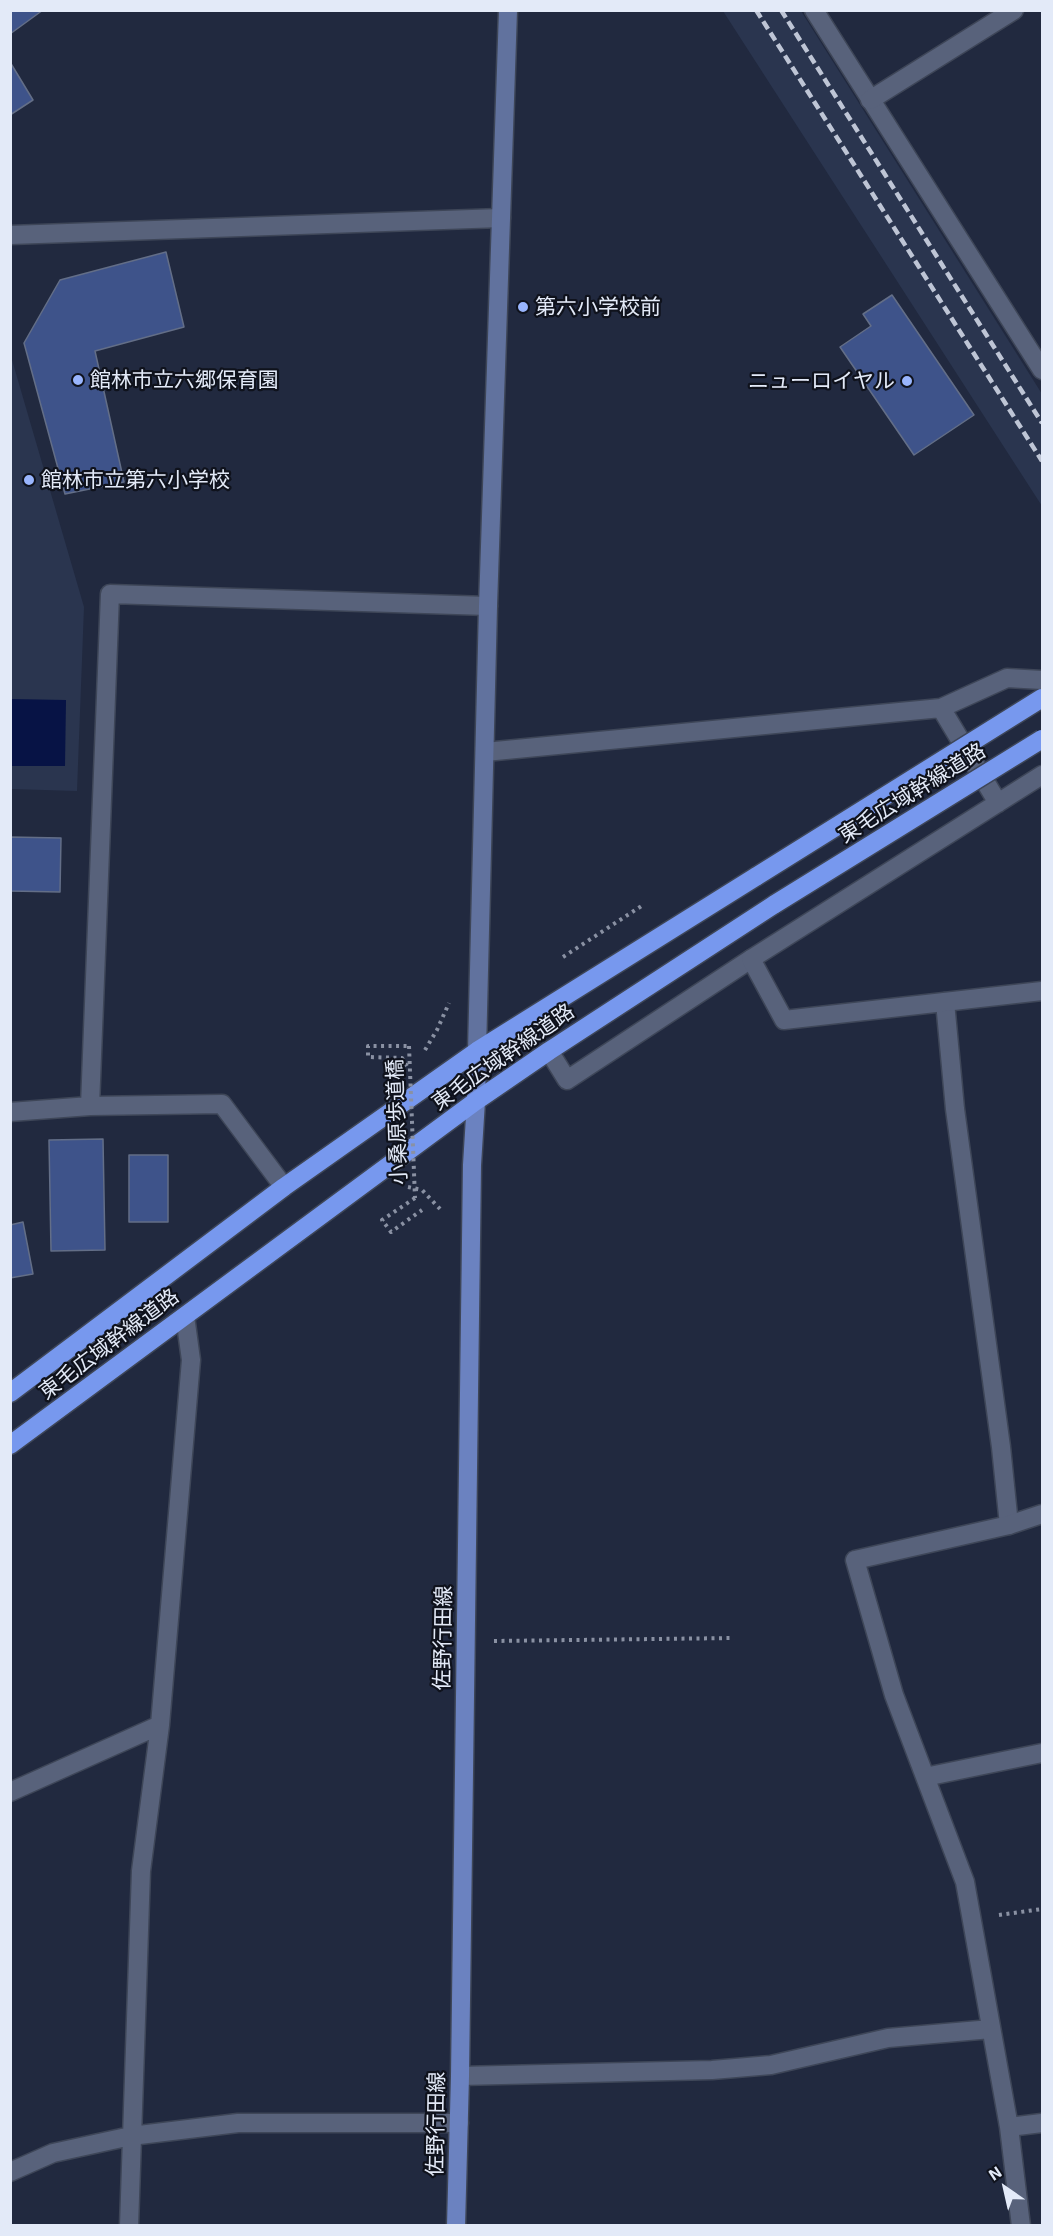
<!DOCTYPE html>
<html>
<head>
<meta charset="utf-8">
<style>
	body { margin:0 }
	#map { position:relative; width:1053px; height:2236px; overflow:hidden; background:#21293f; font-family:"Exo 2",sans-serif }
	canvas { display:block }
	.frame { position:absolute; inset:0; border:12px solid #e3eaf8; pointer-events:none }
	.north { position:absolute; left:975px; top:2158px; width:60px; height:60px; -webkit-text-stroke:4px #0f121c; paint-order:stroke; rotate:326deg; font-size:16px; font-weight:700; line-height:24px; text-align:center; color:#e3eaf8 }
	.north::after { content:''; display:block; margin:auto; width:21px; height:27px; background:#e3eaf8; clip-path:polygon(50% 0,100% 100%,50% 72%,0 100%) }
</style>
</head>
<body>
<div id="map">
<canvas width="1053" height="2236"></canvas>
<div class="frame"></div>
<div class="north">N</div>
</div>
<script>
const context = document.querySelector('canvas').getContext('2d');
context.lineJoin = 'round';
function fill(path, color) { context.fillStyle = color; context.fill(path, 'evenodd'); }
const shape = rows => new Path2D(rows.map(r => 'M' + r).join(''));
function strokePath(path, color, width, dash) { context.strokeStyle = color; context.lineWidth = width; context.lineCap = dash ? 'butt' : 'round'; context.setLineDash(dash || []); context.stroke(path); }
function label(font, color, halo, rows, align = 'center') {
  context.font = font + ' "Exo 2","Noto Sans JP",sans-serif'; context.lineWidth = 4.5; context.setLineDash([]); context.textBaseline = 'middle'; context.strokeStyle = halo; context.fillStyle = color; for (const [text, x, y, turn = 0] of rows) {
    context.save(); context.translate(x, y); context.rotate((+turn || 0) * Math.PI / 180); context.textAlign = isNaN(turn) ? turn : align; if (halo) context.strokeText(text, 0, 0); context.fillText(text, 0, 0); context.restore();
  }
}
const built = shape([
	[723,11,801,11,1042,394,1042,506],
	[10,353,84,607,77,791,11,789]
]);
const water = shape([
	[11,699,66,700,65,766,11,766]
]);
const building = shape([
	[10,10,43,10,10,34,10,10],
	[10,62,33,100,10,115,10,62],
	[166,252,184,327,95,351,124,482,65,494,24,343,60,280,166,252],
	[892,295,974,415,914,455,840,347,871,326,863,314,892,295],
	[10,837,61,838,60,892,10,891,10,837],
	[103,1139,105,1250,51,1251,49,1140,103,1139],
	[129,1155,168,1155,168,1222,129,1222,129,1155],
	[23,1222,33,1274,10,1278,10,1225,23,1222]
]);
const path = shape([
	[563,957,643,905],
	[425,1050,437,1030,449,1003],
	[407,1066,402,1058,368,1057,368,1046,409,1046],
	[408,1187,422,1190,442,1211],
	[415,1198,382,1220,391,1232,422,1210],
	[494,1641,734,1638],
	[999,1915,1042,1909]
]);
const lane = shape([
	[814,10,1042,370],
	[945,1002,955,1109,1001,1447,1009,1525],
	[549,1051,567,1080,751,959]
]);
const street = shape([
	[870,100,1014,10],
	[10,235,501,218],
	[941,708,998,803],
	[485,752,941,708,1007,678,1042,680],
	[1042,775,751,959,784,1020,1042,991],
	[90,1106,110,594,488,606],
	[10,1112,90,1106,222,1104,284,1187],
	[925,1777,1042,1753],
	[10,1792,160,1725],
	[460,2076,712,2070,771,2065,888,2038,991,2029],
	[1009,2127,1042,2123],
	[10,2172,53,2153,131,2136,238,2123,459,2123],
	[129,2226,141,1871,160,1725,191,1360,185,1316],
	[1021,2226,1009,2127,965,1882,894,1695,855,1560,1009,1525,1042,1514]
]);
const secondary = shape([
	[477,1051,488,606,508,10]
]);
const primary = shape([
	[456,2226,460,2076,472,1165,476,1101,477,1051]
]);
const highway = shape([
	[10,1393,284,1187,477,1051,757,876],
	[10,1445,476,1101,549,1051,775,904]
]);
const rail = shape([
	[756,10,1042,461],
	[781,10,1042,423]
]);
const pathBridge = shape([
	[409,1046,415,1198]
]);
const highwayBridge = shape([
	[757,876,1042,698],
	[775,904,1042,739]
]);
const markers = [
	[523,307,6,"#99b5fd"],
	[78,380,6,"#99b5fd"],
	[907,381,6,"#99b5fd"],
	[29,480,6,"#99b5fd"]
];
const poiNames = [
	["第六小学校前",535,307],
	["館林市立六郷保育園",90,380],
	["ニューロイヤル",895,381,"right"],
	["館林市立第六小学校",41,480]
];
const streetNames = [
	["東毛広域幹線道路",912,793,-32],
	["東毛広域幹線道路",503,1057,-35],
	["小桑原歩道橋",397,1122,-92],
	["東毛広域幹線道路",109,1344,-37],
	["佐野行田線",443,1638,-89],
	["佐野行田線",436,2124,-89]
];
fill(built, '#2a354f');
fill(water, '#071345');
fill(building, '#3e538a');
strokePath(building, '#636e87', 1.5);
strokePath(lane, '#3e4658', 21);
strokePath(street, '#3e4658', 21);
strokePath(secondary, '#3e4658', 21);
strokePath(primary, '#3e4658', 21);
strokePath(highway, '#3e4658', 21);
strokePath(path, '#8a91a3', 4, [3, 4.5]);
strokePath(lane, '#58627b', 18);
strokePath(street, '#58627b', 18);
strokePath(secondary, '#61729e', 18);
strokePath(primary, '#6b82c0', 18);
strokePath(highway, '#7798ee', 18);
strokePath(rail, '#bec5d5', 4.5, [9, 4.5]);
strokePath(highwayBridge, '#3e4658', 21, []);
strokePath(pathBridge, '#8a91a3', 4, [3, 4.5]);
strokePath(highwayBridge, '#7798ee', 18);
for (const [x, y, r, color] of markers) { const dot = new Path2D(); dot.arc(x, y, r, 0, 2 * Math.PI); context.fillStyle = color; context.fill(dot); strokePath(dot, '#0f121c', 2); }
label('21px', '#e3eaf8', '#0f121c', poiNames, 'left');
label('21px', '#e3eaf8', '#0f121c', streetNames);
</script>
</body>
</html>
